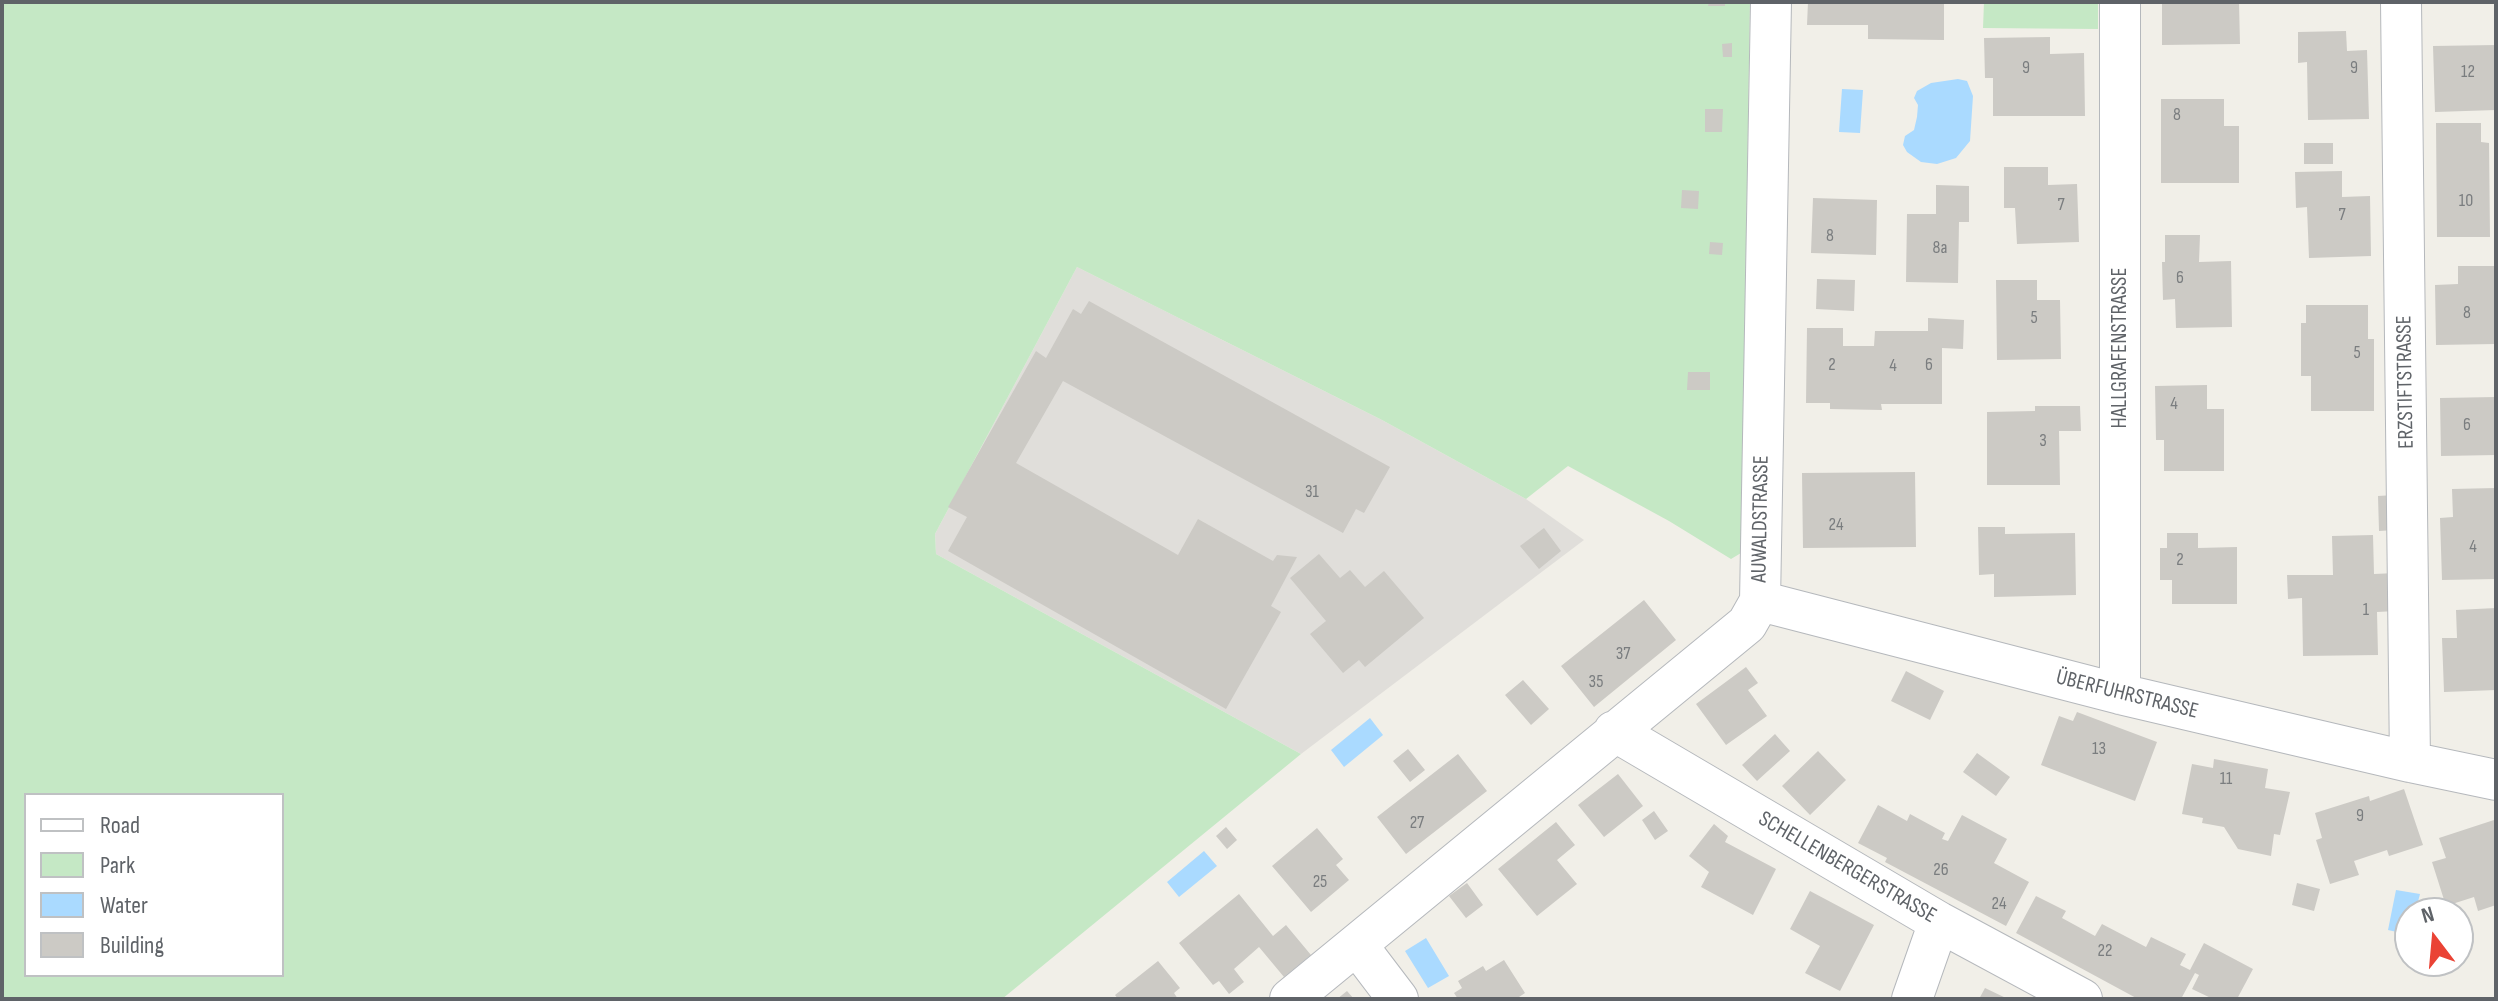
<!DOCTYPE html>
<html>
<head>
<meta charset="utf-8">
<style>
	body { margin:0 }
	#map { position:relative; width:2498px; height:1001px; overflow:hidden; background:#f1efe8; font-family:"Sofia Sans Condensed",sans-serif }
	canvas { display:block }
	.frame { position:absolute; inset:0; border:4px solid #5f6368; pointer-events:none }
	.legend { position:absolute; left:24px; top:793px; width:260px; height:184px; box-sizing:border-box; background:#fff; border:2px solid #bfc1c3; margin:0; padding:10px 14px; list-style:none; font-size:24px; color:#5f6368 }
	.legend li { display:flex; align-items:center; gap:16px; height:40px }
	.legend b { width:40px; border:2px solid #bfc1c3 }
	.north { position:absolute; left:2394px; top:897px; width:80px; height:80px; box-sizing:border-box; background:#fff; border:2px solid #bfc1c3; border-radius:50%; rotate:344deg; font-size:22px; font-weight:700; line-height:32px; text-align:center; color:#5f6368 }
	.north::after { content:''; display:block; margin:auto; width:28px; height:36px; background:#ea4335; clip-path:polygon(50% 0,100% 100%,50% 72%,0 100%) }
</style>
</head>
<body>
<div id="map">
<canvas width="2498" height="1001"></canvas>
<div class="frame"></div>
<ul class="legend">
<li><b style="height:10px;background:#fff"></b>Road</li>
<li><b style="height:22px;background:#c5e8c5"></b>Park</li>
<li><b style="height:22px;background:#aadaff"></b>Water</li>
<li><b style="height:22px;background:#cccac5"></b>Building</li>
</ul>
<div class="north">N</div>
</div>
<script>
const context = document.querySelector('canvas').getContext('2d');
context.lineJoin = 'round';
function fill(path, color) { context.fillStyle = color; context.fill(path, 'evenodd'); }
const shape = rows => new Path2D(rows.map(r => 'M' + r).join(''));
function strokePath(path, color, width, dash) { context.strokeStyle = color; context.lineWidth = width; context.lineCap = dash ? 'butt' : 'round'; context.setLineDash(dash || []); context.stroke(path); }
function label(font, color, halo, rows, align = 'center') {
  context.font = font + ' "Sofia Sans Condensed",sans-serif'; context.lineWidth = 7; context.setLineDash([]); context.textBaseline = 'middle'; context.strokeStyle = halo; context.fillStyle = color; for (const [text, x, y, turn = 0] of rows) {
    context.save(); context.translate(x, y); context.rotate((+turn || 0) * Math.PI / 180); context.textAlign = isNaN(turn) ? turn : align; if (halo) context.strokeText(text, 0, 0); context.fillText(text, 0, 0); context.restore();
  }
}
const industrial = shape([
	[1077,267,1382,420,1526,499,1584,540,1301,754,936,554,935,534]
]);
const green = shape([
	[2,2,1750,2,1741,553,1731,559,1669,521,1568,466,1526,499,1382,420,1077,267,935,534,936,554,1301,754,1002,999,2,999],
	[26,795,282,795,282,975,26,975],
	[1984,2,2098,2,2098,29,1983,28]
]);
const water = shape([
	[1958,79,1967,81,1973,96,1970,141,1956,158,1937,164,1921,162,1907,152,1903,145,1905,136,1914,130,1917,117,1918,105,1914,98,1917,91,1931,83],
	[1842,89,1863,90,1860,133,1839,132],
	[1370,718,1383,735,1344,767,1331,750],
	[1204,851,1217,866,1179,897,1167,882],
	[2396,890,2420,894,2415,913,2410,913,2410,935,2388,930],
	[1426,938,1449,976,1428,988,1405,951]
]);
const building = shape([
	[1709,2,1725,2,1725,6,1708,6],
	[1808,2,1944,2,1944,40,1868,39,1868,25,1807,25],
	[2162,2,2239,2,2240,44,2162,45],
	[2346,31,2347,51,2367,50,2369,119,2308,120,2307,62,2298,63,2298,32],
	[2050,37,2050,54,2084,53,2085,116,1993,116,1993,78,1985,78,1984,38],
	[1732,43,1732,57,1723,57,1722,44],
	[2496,45,2496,110,2435,112,2433,46],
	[2161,99,2224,99,2224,126,2239,126,2239,183,2161,183],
	[1705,109,1723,109,1722,132,1705,132],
	[2436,123,2481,123,2481,142,2489,143,2490,237,2437,237],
	[2304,143,2333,143,2333,164,2304,164],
	[2004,167,2048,167,2048,185,2077,184,2079,242,2017,244,2015,208,2004,208],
	[2342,171,2342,197,2370,196,2371,256,2309,258,2307,207,2296,208,2295,172],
	[1936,185,1969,186,1969,222,1959,222,1958,283,1906,282,1907,214,1936,214],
	[1682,190,1699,191,1698,209,1681,208],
	[1813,198,1877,200,1876,255,1811,253],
	[2165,235,2200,235,2199,262,2231,261,2232,327,2176,328,2175,299,2163,300,2162,262,2165,262],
	[1710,242,1723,243,1722,255,1709,254],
	[2458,266,2496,266,2495,344,2436,345,2435,285,2458,284],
	[1817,279,1855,280,1854,311,1816,309],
	[1996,280,2037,280,2037,300,2060,300,2061,359,1997,360],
	[1089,301,1390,467,1364,513,1356,509,1343,533,1063,381,1016,463,1178,555,1198,519,1273,561,1277,555,1297,557,1271,606,1281,612,1226,709,948,551,967,517,948,507,1036,351,1046,358,1073,309,1081,314],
	[2306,305,2368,305,2368,339,2374,339,2374,411,2311,411,2311,376,2301,376,2301,323,2306,323],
	[1928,318,1964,320,1963,349,1942,348,1942,404,1881,404,1882,410,1830,409,1830,403,1806,403,1807,328,1843,328,1843,346,1874,346,1875,331,1928,331],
	[1688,372,1710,372,1710,390,1687,390],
	[2207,385,2207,409,2224,409,2224,471,2164,471,2164,440,2156,440,2155,386],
	[2496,397,2496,455,2441,456,2440,398],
	[2035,406,2080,406,2081,431,2059,431,2060,485,1987,485,1987,412,2035,411],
	[1915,472,1916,547,1803,548,1802,473],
	[2496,488,2496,579,2442,580,2440,518,2453,517,2452,489],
	[2394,495,2395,530,2379,531,2378,496],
	[1978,527,2005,527,2005,534,2075,533,2076,595,1994,597,1994,574,1979,575],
	[1544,528,1561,551,1539,569,1520,546],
	[2167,533,2198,533,2198,548,2237,547,2237,604,2172,604,2172,580,2160,580,2160,548,2167,548],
	[2373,535,2374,574,2396,573,2396,611,2377,612,2378,655,2303,656,2302,598,2288,599,2287,575,2333,575,2332,536],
	[1319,554,1340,578,1350,570,1365,587,1384,571,1424,618,1365,667,1359,660,1343,673,1310,634,1326,621,1290,578],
	[1644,600,1676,640,1594,707,1561,666],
	[2496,608,2496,690,2444,692,2442,638,2457,638,2456,610],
	[1746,667,1758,683,1748,690,1767,716,1726,745,1696,704],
	[1906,671,1944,691,1930,720,1891,701],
	[1523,680,1549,709,1531,725,1505,695],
	[2077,712,2157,742,2135,801,2041,765,2059,716,2073,721],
	[1775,734,1790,751,1757,781,1742,765],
	[1408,749,1425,770,1410,782,1393,761],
	[1818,751,1846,780,1810,815,1782,786],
	[1977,753,2010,777,1996,796,1963,772],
	[1458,754,1487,791,1406,854,1377,817],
	[2214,759,2268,769,2265,788,2290,792,2280,835,2274,834,2271,856,2238,849,2224,827,2202,823,2203,818,2182,814,2192,764,2213,768],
	[1618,774,1643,806,1604,837,1578,805],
	[2404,789,2423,845,2389,856,2387,850,2354,861,2359,875,2330,884,2316,840,2322,838,2315,813,2369,796,2370,801],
	[1878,805,1907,821,1910,814,1945,833,1942,839,1948,841,1962,815,2007,839,1994,863,2029,882,2006,926,1885,862,1887,858,1858,843],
	[1654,811,1668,831,1655,840,1642,820],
	[2494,820,2496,905,2478,911,2474,897,2446,906,2432,862,2446,858,2439,838],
	[1556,822,1575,845,1557,860,1577,884,1537,916,1498,869],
	[1714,824,1728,836,1725,842,1776,869,1753,915,1701,887,1709,872,1689,856],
	[1226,827,1237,840,1227,849,1216,836],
	[1317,828,1343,859,1336,865,1349,880,1311,912,1272,866],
	[1467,883,1483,905,1466,918,1449,896],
	[2297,883,2320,889,2314,911,2292,905],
	[1810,891,1874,925,1840,991,1805,973,1820,946,1790,929],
	[1239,894,1273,936,1286,925,1311,955,1284,977,1259,947,1234,969,1244,982,1229,994,1219,981,1213,985,1179,943],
	[2036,896,2066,911,2062,918,2095,936,2102,924,2146,947,2151,937,2186,954,2180,965,2190,970,2204,943,2253,969,2237,999,2213,999,2192,989,2199,975,2195,973,2181,999,2138,999,2016,933],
	[1504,960,1525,993,1516,999,1458,999,1454,993,1462,988,1458,981,1483,966,1486,971],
	[1158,961,1180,988,1174,993,1178,999,1118,999,1115,995],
	[1985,988,2008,999,1979,999],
	[1347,991,1354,999,1337,999]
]);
const street = shape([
	[2120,2,2120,694],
	[2401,2,2410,762],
	[1760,601,2120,694,2410,762,2496,780],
	[1614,731,1939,922,2082,999],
	[1357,945,1398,999],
	[1290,999,1747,624,1760,601,1771,2],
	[1912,999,1939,922]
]);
const numberNames = [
	["9",2026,68],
	["9",2354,68],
	["12",2468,72],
	["8",2177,115],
	["10",2466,201],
	["7",2061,205],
	["7",2342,215],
	["8",1830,236],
	["8a",1940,248],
	["6",2180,278],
	["8",2467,313],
	["5",2034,318],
	["5",2357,353],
	["2",1832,365],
	["6",1929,365],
	["4",1893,366],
	["4",2174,404],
	["6",2467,425],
	["3",2043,441],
	["31",1312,492],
	["24",1836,525],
	["4",2473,547],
	["2",2180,560],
	["1",2366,610],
	["37",1623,654],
	["35",1596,682],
	["13",2099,749],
	["11",2226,779],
	["9",2360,816],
	["27",1417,823],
	["26",1941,870],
	["25",1320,882],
	["24",1999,904],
	["22",2105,951]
];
const streetNames = [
	["HALLGRAFENSTRASSE",2120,348,-90],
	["ERZSTIFTSTRASSE",2406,382,-91],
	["AUWALDSTRASSE",1761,519,-89],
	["ÜBERFUHRSTRASSE",2127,695,14],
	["SCHELLENBERGERSTRASSE",1847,868,30]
];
fill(industrial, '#e0deda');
fill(green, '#c5e8c5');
fill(water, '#aadaff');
fill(building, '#cccac5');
strokePath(street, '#b5b8bc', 42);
strokePath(street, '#fff', 40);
label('18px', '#7a7d7f', null, numberNames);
label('22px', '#5f6368', '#fff', streetNames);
</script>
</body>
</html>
